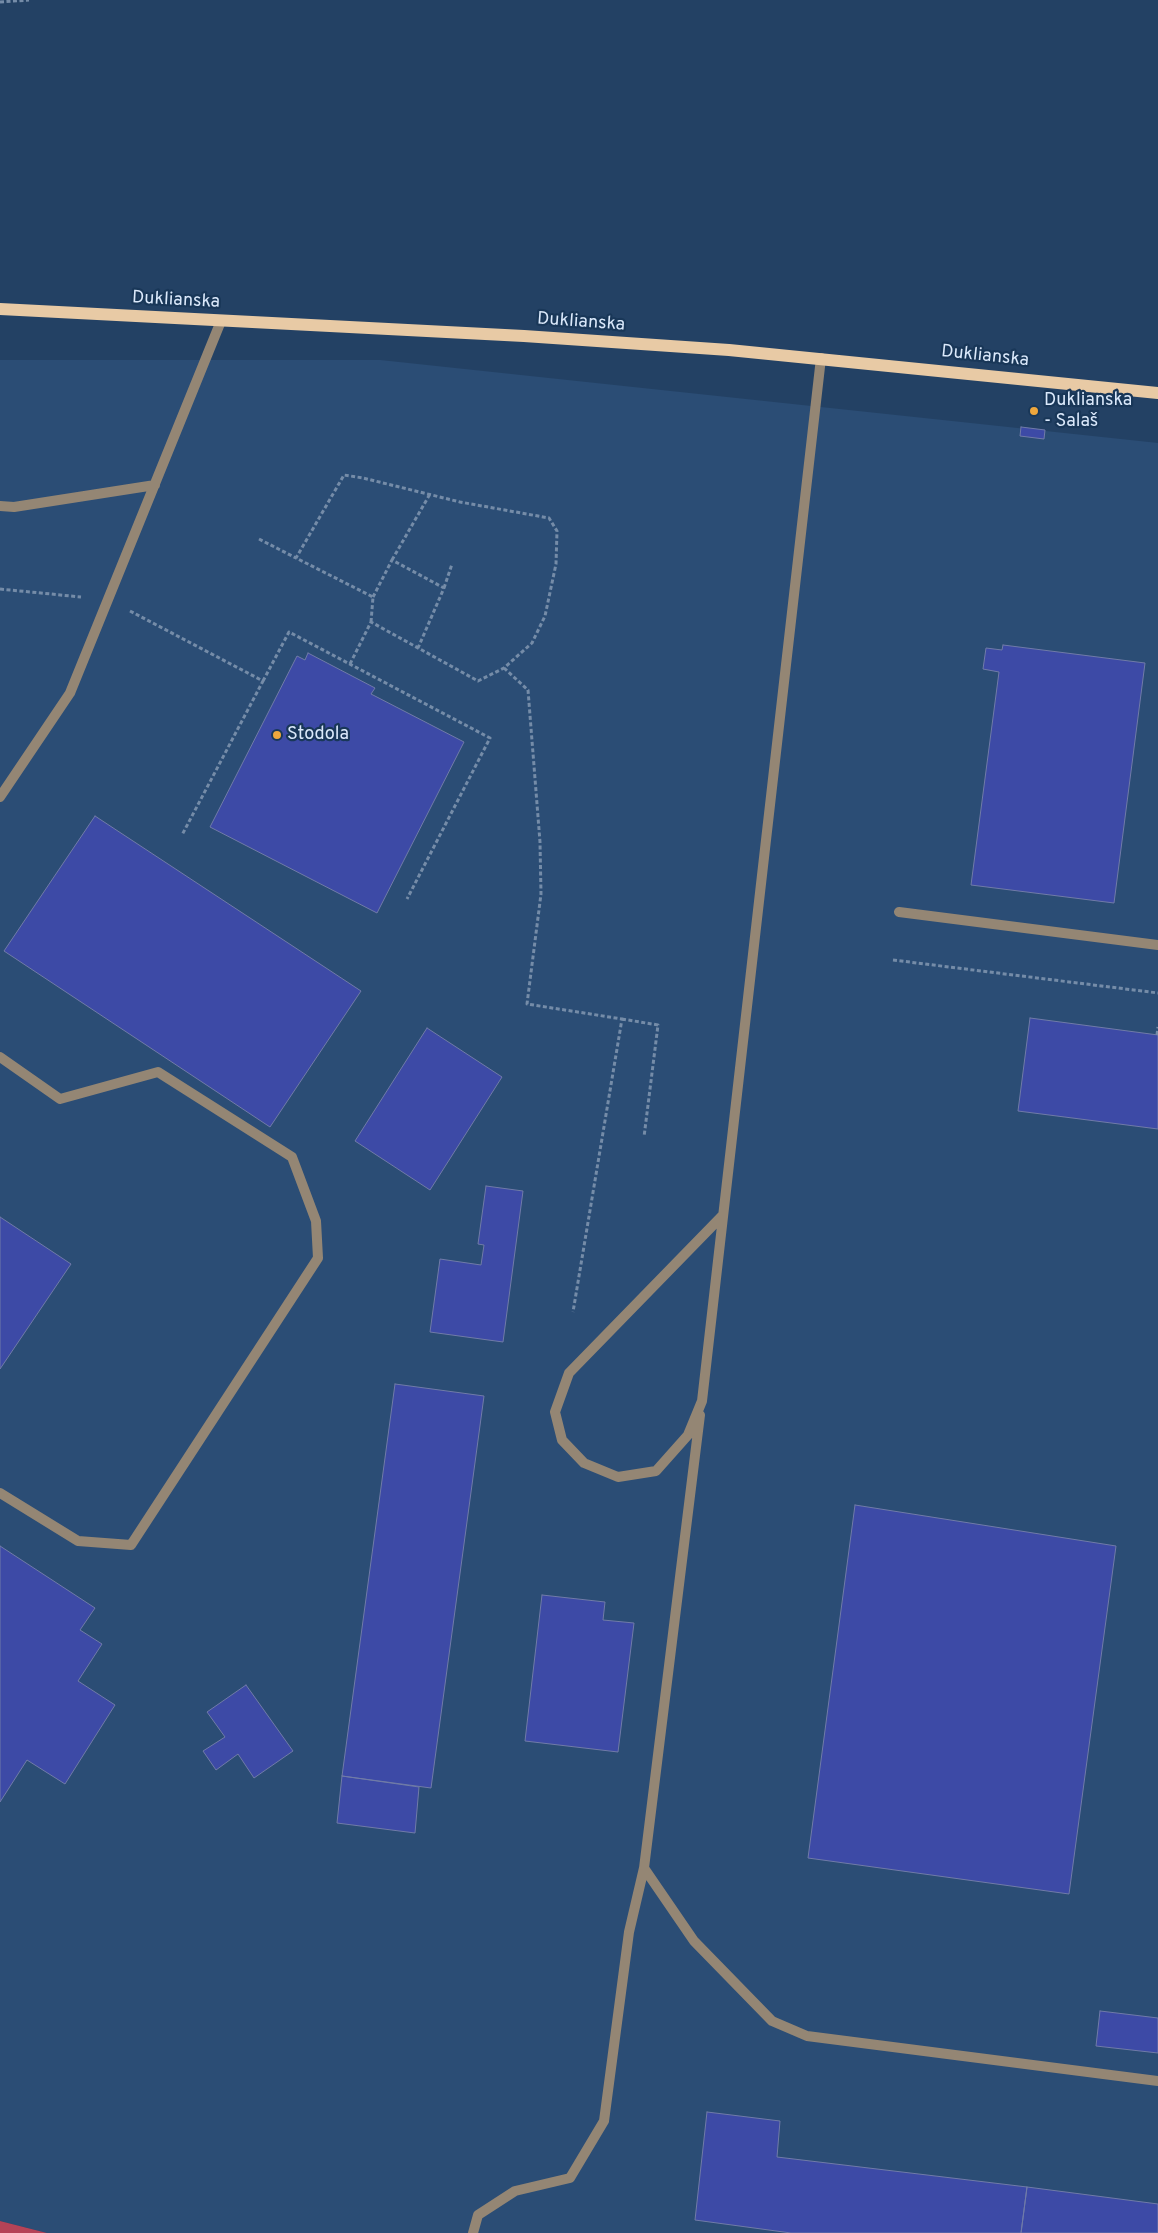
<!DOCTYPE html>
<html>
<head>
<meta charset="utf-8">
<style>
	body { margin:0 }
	canvas { display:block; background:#234164 }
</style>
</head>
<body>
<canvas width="1158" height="2233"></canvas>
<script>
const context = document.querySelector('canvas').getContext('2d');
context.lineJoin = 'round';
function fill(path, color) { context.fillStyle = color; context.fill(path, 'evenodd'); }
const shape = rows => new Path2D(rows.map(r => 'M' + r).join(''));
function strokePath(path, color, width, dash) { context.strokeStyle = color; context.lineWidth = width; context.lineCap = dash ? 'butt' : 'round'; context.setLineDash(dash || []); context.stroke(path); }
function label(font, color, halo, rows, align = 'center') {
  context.font = font + ' Overpass,sans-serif'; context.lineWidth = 4.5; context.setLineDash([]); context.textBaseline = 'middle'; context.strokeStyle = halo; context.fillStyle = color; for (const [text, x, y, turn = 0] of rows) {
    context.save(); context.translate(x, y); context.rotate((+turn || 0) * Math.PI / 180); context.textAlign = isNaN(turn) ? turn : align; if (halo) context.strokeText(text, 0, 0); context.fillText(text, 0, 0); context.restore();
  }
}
const built = shape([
	[0,360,380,360,1158,443,1158,2233,47,2233,0,2221]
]);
const forest = shape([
	[0,2221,47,2233,0,2233]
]);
const building = shape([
	[1021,427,1045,430,1044,439,1020,436,1021,427],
	[1003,645,1145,663,1114,903,971,885,999,672,983,669,986,648,1002,650,1003,645],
	[308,653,375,688,371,694,464,742,377,913,210,827,297,656,305,660,308,653],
	[95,816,361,991,270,1127,4,951,95,816],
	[1030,1018,1158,1035,1158,1129,1018,1111,1030,1018],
	[427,1028,502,1077,430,1190,355,1141,427,1028],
	[486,1186,523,1191,503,1342,430,1332,440,1259,481,1265,484,1245,478,1244,486,1186],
	[0,1217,71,1264,0,1369,0,1217],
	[395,1384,484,1396,431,1788,342,1776,395,1384],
	[855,1505,1116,1546,1069,1894,808,1858,855,1505],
	[0,1546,95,1608,80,1630,102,1644,78,1681,115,1705,65,1784,27,1760,0,1802,0,1546],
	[542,1595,605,1602,603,1620,634,1623,618,1752,525,1741,542,1595],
	[246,1685,293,1751,254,1778,238,1754,216,1770,203,1751,225,1737,207,1712,246,1685],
	[342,1776,419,1787,415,1833,337,1823,342,1776],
	[1100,2011,1158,2018,1158,2053,1096,2046,1100,2011],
	[707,2112,780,2121,777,2157,1027,2187,1021,2233,791,2233,695,2220,707,2112],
	[1027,2187,1158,2204,1158,2233,1021,2233,1027,2187]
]);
const path = shape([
	[0,2,29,0],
	[259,539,296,558],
	[392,560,430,494],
	[444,588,452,564],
	[0,589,81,597],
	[373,597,392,560,444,588,418,648],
	[130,611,263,681,182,835],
	[350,664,371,622,478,681,504,668,532,643,545,616,556,564,557,531,549,518,460,502,363,478,344,475,296,558,373,597,371,622],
	[504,668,528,690,540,842,541,894,527,1004,622,1019,573,1312],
	[263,681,289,632,490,738,407,899],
	[893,960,1158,993],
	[622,1019,658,1025,644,1137],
	[1157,1035,1158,1027]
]);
const lane = shape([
	[0,506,14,507,155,485],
	[0,797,70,693,221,321],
	[899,912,1158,945],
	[0,1057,60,1099,158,1072,292,1157,316,1221,318,1258,131,1545,78,1541,0,1493],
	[723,1215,569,1373,555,1412,562,1440,584,1463,618,1477,656,1471,688,1435,702,1401,821,358],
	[700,1415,644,1868,694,1941,772,2021,807,2036,1158,2081],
	[473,2233,478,2215,515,2191,570,2178,604,2121,629,1932,644,1868]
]);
const primary = shape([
	[0,309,524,336,729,350,1158,393]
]);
const markers = [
	[1034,411,5,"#eea73d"],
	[277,735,5,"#eea73d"]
];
const streetNames = [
	["Duklianska",176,301,3],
	["Duklianska",581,323,4],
	["Duklianska",985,357,6]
];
const poiNames = [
	["Duklianska",1044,401],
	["- Salaš",1044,422],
	["Stodola",287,735]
];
fill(built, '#2b4d75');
fill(forest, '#b64357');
fill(building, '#3d4aa6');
strokePath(building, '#707ba8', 1);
strokePath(path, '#758ca8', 3, [4, 2.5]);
strokePath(lane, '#948674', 10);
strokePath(primary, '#e8caa5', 12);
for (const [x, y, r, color] of markers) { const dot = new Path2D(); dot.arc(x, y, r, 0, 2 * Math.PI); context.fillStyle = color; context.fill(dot); strokePath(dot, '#193758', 2); }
label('18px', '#dbe9fb', '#193758', streetNames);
label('18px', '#dbe9fb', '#193758', poiNames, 'left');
</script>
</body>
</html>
